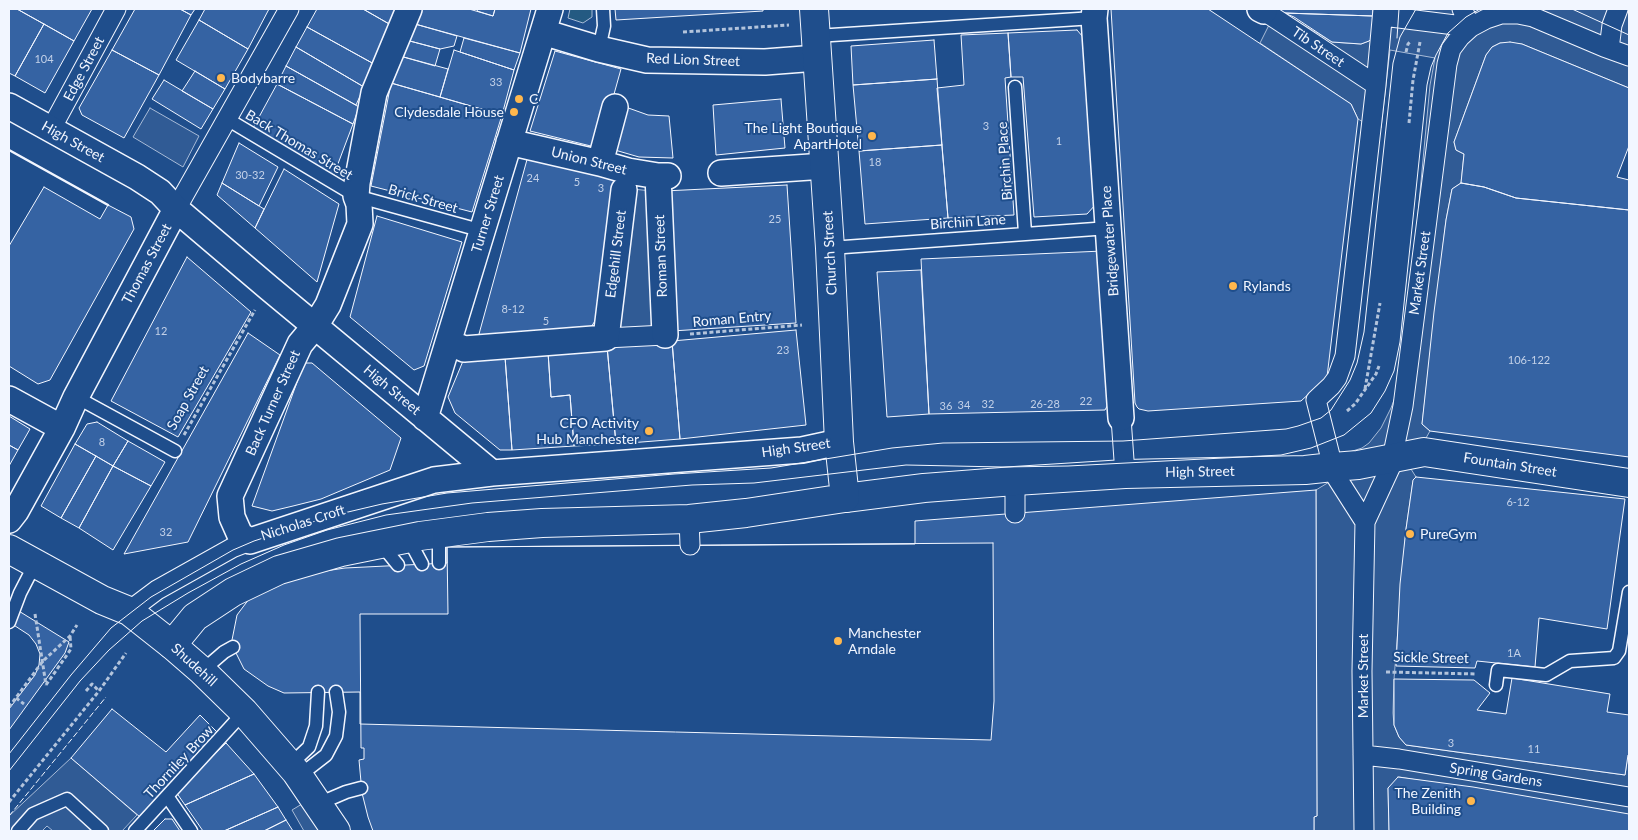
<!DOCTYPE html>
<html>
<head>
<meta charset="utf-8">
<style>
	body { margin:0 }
	#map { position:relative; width:1638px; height:840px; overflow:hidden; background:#1f4e8c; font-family:Lato,sans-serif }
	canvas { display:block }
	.frame { position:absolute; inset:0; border:10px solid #f2f6ff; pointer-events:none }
</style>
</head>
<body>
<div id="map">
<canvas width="1638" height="840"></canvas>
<div class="frame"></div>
</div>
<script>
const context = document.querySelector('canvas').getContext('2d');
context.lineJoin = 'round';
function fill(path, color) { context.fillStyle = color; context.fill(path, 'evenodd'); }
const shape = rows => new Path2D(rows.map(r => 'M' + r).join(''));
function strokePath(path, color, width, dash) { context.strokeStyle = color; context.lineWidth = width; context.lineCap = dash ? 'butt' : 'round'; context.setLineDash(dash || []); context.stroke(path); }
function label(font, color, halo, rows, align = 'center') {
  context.font = font + ' Lato,sans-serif'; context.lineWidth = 4; context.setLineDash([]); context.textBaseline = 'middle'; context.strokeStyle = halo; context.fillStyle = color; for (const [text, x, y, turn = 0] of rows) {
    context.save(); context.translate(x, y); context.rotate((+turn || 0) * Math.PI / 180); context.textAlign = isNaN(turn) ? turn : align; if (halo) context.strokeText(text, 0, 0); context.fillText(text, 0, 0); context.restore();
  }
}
const green = shape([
	[570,9,592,9,592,17,583,23,568,18,570,9]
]);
const parking = shape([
	[1373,9,1629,9,1629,88,1522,44,1500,43,1492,47,1486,55,1454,142,1456,150,1464,154,1461,183,1452,189,1446,220,1422,424,1430,431,1422,445,1337,456,1362,448,1369,443,1381,428,1391,408,1400,384,1405,353,1430,85,1435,58,1390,50,1381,128,1372,127,1358,119,1351,104,1260,43,1273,17,1284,13,1332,42,1361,44,1369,41,1373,37,1373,9],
	[150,108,199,136,183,167,133,137,150,108],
	[632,189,652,191,657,327,620,328,632,189],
	[1411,469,1416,477,1413,481,1406,529,1394,679,1393,713,1394,725,1399,737,1406,745,1625,775,1628,755,1629,755,1629,815,1399,777,1388,788,1389,831,1314,831,1314,817,1317,816,1316,490,1334,479,1379,470,1411,469],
	[71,758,137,815,122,831,53,831,47,826,42,831,9,831,9,816,71,758],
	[302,804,319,831,304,831,292,810,302,804]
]);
const building = shape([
	[9,9,17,9,44,24,15,76,9,73,9,9],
	[17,9,92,9,74,41,17,9],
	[135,9,180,9,191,15,159,75,112,50,135,9],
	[180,9,195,9,191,15,180,9],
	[205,9,269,9,248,49,199,20,205,9],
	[317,9,363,9,391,25,374,64,307,27,317,9],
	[363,9,398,9,391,25,363,9],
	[421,9,469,9,493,16,495,9,531,9,520,53,415,24,421,9],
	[478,9,495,9,493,16,477,11,478,9],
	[615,9,763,9,763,11,616,20,615,9],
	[1111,9,1208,9,1351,104,1358,119,1327,377,1301,401,1148,411,1139,409,1137,407,1135,403,1111,9],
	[1278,9,1373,9,1373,16,1284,13,1278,9],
	[1284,13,1373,16,1373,37,1369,41,1361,44,1332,42,1294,17,1284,13],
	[199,20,248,49,225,89,176,60,199,20],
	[44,24,74,41,45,93,15,76,44,24],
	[415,24,457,36,454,46,440,49,406,40,415,24],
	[307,27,374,64,364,87,296,47,307,27],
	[1077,30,1083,37,1096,204,1087,214,1034,217,1023,77,1011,77,1008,33,1077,30],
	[1008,33,1011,77,1005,78,1014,215,948,218,937,88,964,85,961,35,1008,33],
	[464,38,520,53,514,70,460,52,464,38],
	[406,40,440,49,435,66,400,56,406,40],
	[934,40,937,79,853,85,851,46,934,40],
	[1510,42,1522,44,1629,88,1629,146,1617,177,1629,180,1629,210,1516,198,1484,187,1461,183,1464,154,1456,150,1454,142,1486,55,1492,47,1500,43,1510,42],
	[296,47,364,87,356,105,286,66,296,47],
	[112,50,159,75,124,138,82,115,79,108,112,50],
	[454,50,514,70,502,115,440,97,454,50],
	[555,51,621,69,599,148,530,131,555,51],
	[400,56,448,69,440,97,391,83,400,56],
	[286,66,359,107,353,124,277,84,286,66],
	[195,71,225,89,213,109,182,91,195,71],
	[937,79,942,145,859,151,853,85,937,79],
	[164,80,213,109,201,129,152,99,164,80],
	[391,83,502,115,472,212,371,186,391,83],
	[277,84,353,124,333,177,253,128,277,84],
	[781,99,785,148,716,155,713,105,781,99],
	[620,105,648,115,669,116,673,158,639,157,608,148,620,105],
	[239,143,278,167,259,206,222,183,239,143],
	[942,145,948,218,865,224,859,151,942,145],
	[528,156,620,177,597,318,591,327,492,340,479,334,528,156],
	[284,169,339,204,317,282,255,228,284,169],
	[222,183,264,209,255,228,217,195,222,183],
	[1461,183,1484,187,1516,198,1629,210,1629,457,1430,431,1422,424,1434,312,1446,220,1452,189,1461,183],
	[787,185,796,323,672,331,664,191,787,185],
	[44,187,100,219,108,205,131,217,134,229,50,380,38,384,9,366,9,246,44,187],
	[377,216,462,242,424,366,414,370,350,317,377,216],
	[1103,251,1113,395,1105,410,929,414,921,259,1103,251],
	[187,257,251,312,178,437,111,401,187,257],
	[921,270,929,414,887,417,877,272,921,270],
	[796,330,806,425,680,439,672,341,796,330],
	[248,333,280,355,188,542,124,554,248,333],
	[672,341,680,439,616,444,607,346,672,341],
	[607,346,616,444,574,446,570,395,551,397,548,352,607,346],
	[548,352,551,397,570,395,574,446,512,450,505,357,548,352],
	[505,357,512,450,500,450,455,413,448,397,463,361,505,357],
	[304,363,312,363,401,438,390,470,321,499,293,506,272,511,252,506,304,363],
	[9,416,30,429,18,450,9,445,9,416],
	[97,422,128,441,113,466,75,444,87,424,97,422],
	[128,441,165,462,151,486,113,466,128,441],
	[75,444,96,456,61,518,41,506,75,444],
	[9,445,18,450,9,466,9,445],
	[96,456,113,466,79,528,61,518,96,456],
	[113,466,151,486,113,550,79,528,113,466],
	[1416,477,1625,499,1607,629,1539,618,1535,667,1477,661,1475,668,1396,666,1400,584,1406,529,1413,480,1416,477],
	[1316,490,1317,816,1314,817,1314,831,373,831,368,817,362,793,359,760,364,759,364,748,361,748,360,614,448,614,447,547,915,544,915,521,1316,490],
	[993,543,994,701,991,740,360,724,360,692,284,693,268,686,244,669,233,647,232,640,237,615,252,595,299,575,345,568,447,563,447,547,993,543],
	[9,605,69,642,65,653,9,730,9,709,35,675,39,665,40,654,36,644,29,635,9,622,9,605],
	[1512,678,1610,694,1607,712,1629,715,1629,755,1628,755,1625,775,1406,745,1399,737,1394,725,1394,679,1474,680,1490,693,1477,710,1506,714,1512,678],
	[112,709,166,752,200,715,217,732,140,817,71,758,112,709],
	[226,743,254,774,185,805,176,792,226,743],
	[254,774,278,807,224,831,203,831,185,805,254,774],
	[1398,777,1473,787,1629,814,1629,831,1389,831,1388,788,1398,777],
	[278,807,286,820,264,831,224,831,278,807],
	[165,819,172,819,180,831,153,831,165,819],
	[286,820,293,831,264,831,286,820]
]);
const path = shape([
	[683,32,789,25],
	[1406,52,1408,44,1410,42],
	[1409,123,1413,80,1420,42],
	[690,334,802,325],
	[1365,389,1380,303],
	[1347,411,1355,404,1376,374,1379,366],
	[184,435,255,310],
	[35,614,46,685],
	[1386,672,1477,674],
	[46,685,71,649,70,636],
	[86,691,92,684,99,691],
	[16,698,24,704],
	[9,707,43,661,70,636,77,625],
	[9,802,99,691,126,653]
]);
const service = shape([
	[816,36,1094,18],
	[599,49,604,26,603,9],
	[1015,87,1025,233],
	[227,119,356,196,483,231],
	[830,248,1109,228],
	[76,397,175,451],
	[408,538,422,564],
	[381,544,398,565],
	[439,563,439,543,446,532],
	[9,622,20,593,35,564],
	[202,671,224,652,233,647],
	[1496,685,1498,670,1546,675,1570,661,1614,658,1619,651,1629,592],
	[290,765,309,747,316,726,318,692],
	[299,776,326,755,336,736,339,712,336,692],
	[167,796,191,831],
	[318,804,346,792,361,788],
	[18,831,33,814,67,799,102,831],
	[135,831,244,712]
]);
const pedestrian = shape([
	[1462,9,1471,27],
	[1264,11,1376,85],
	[1383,16,1471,27],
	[1609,49,1612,25,1618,9],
	[51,129,116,9],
	[176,209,289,9],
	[606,338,665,335],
	[1121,418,1125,474],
	[1015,481,1015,513],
	[689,519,690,545],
	[1365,522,1335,475,1316,400,1331,386,1337,378,1345,356,1376,85,1383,9],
	[129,611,157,590,232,548,250,541],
	[1363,755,1399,759,1629,797],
	[1364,831,1362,671,1365,522,1390,468,1403,406,1447,64,1451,49,1460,37,1471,27,1486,19,1501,14,1518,14,1533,17,1604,47,1629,56]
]);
const minor = shape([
	[409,9,374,93,357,183,356,196,359,204,360,224,328,305,315,326,300,344,230,496,232,517,240,535,250,541,434,480,492,473,802,450,839,442],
	[1095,9,1094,18,1121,418],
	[1260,9,1264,11],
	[543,32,599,49,647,60,765,62,817,58],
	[9,106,137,177,160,192,176,209,269,288,492,473],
	[509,142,600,163,628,171,658,176,668,176],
	[600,163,615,107],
	[721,173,825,166],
	[658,176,665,335],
	[449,342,464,349,606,338,624,190],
	[9,399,62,428],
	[425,418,550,9],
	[9,520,16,511,62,428,76,397,176,209]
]);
const tertiary = shape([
	[845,498,924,488,1015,481,1125,474,1305,470,1333,467,1358,465,1424,452,1629,483],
	[172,645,202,671,244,712,296,772,336,831]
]);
const primary = shape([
	[9,549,102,600,129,611,172,645,195,617,233,592,279,570,341,552,420,536,488,527,542,523,689,519,746,513,845,498,839,442,830,248,814,9]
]);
const tram = shape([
	[1572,9,1629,35],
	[1627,9,1629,10],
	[1397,38,1399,9],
	[9,754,71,675,111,628,151,597,233,550,254,541,331,516,382,504,447,493,674,474,771,468,892,448,943,443,1123,441,1286,429,1298,426,1321,418,1331,410,1350,380,1357,363,1364,332,1393,63,1400,37,1416,9],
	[9,771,80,681,109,650,142,621,188,593,241,564,284,545,327,530,386,515,472,503,692,485,754,483,906,465,1003,467,1068,466,1281,455,1311,448,1344,435,1371,413,1385,391,1394,371,1400,342,1427,85,1431,67,1436,55,1448,33,1466,17,1480,9]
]);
const fence = shape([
	[9,816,106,697]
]);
const wall = shape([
	[9,150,108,205]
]);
const markers = [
	[221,78,5,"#ffb74d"],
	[519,99,5,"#ffb74d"],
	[514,112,5,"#ffb74d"],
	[872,136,5,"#ffb74d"],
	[1233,286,5,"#ffb74d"],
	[649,431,5,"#ffb74d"],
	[1410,534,5,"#ffb74d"],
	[838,641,5,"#ffb74d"],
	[1471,801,5,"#ffb74d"]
];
const numberNames = [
	["104",44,59],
	["33",496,82],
	["3",986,126],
	["1",1059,141],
	["18",875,162],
	["30-32",250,175],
	["24",533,178],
	["5",577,182],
	["3",601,188],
	["25",775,219],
	["8-12",513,309],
	["5",546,321],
	["12",161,331],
	["23",783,350],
	["106-122",1529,360],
	["22",1086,401],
	["32",988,404],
	["26-28",1045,404],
	["34",964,405],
	["36",946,406],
	["8",102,442],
	["6-12",1518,502],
	["32",166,532],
	["1A",1514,653],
	["3",1451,743],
	["11",1534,749]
];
const streetNames = [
	["Tib Street",1318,47,34],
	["Red Lion Street",693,60,2],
	["Edge Street",84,69,-62],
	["High Street",73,142,29],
	["Back Thomas Street",299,145,31],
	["Union Street",589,161,14],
	["Birchin Place",1005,161,-94],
	["Brick Street",423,199,16],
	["Turner Street",488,214,-73],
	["Birchin Lane",968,222,-4],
	["Bridgewater Place",1110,241,-94],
	["Church Street",830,253,-93],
	["Edgehill Street",616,254,-83],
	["Roman Street",661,256,-92],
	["Thomas Street",147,264,-62],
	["Market Street",1420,273,-82],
	["Roman Entry",732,319,-5],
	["High Street",392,390,40],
	["Soap Street",188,398,-61],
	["Back Turner Street",273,403,-66],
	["High Street",796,448,-8],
	["Fountain Street",1510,465,9],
	["High Street",1200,472,-1],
	["Nicholas Croft",303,523,-18],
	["Sickle Street",1431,658,1],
	["Shudehill",194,665,42],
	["Market Street",1363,676,-90],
	["Thorniley Brow",179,762,-47],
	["Spring Gardens",1496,775,9]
];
const poiNames = [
	["Bodybarre",231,78],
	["C",529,99],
	["Clydesdale House",504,112,"right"],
	["The Light Boutique",862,128,"right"],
	["ApartHotel",862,144,"right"],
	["Rylands",1243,286],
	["CFO Activity",639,423,"right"],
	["Hub Manchester",639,439,"right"],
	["PureGym",1420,534],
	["Manchester",848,633],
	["Arndale",848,649],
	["The Zenith",1461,793,"right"],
	["Building",1461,809,"right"]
];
fill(green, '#245a82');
strokePath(green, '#a8bbd7', 1);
fill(parking, '#305b95');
strokePath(parking, '#a8bbd7', 1);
fill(building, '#3563a3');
strokePath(building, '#f2f6ff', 1);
strokePath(service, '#f2f6ff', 15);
strokePath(pedestrian, '#f2f6ff', 21);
strokePath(minor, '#f2f6ff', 28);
strokePath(tertiary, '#f2f6ff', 30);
strokePath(primary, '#f2f6ff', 30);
strokePath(path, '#b3c4dc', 3, [4, 2.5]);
strokePath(service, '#1f4e8c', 12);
strokePath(pedestrian, '#1f4e8c', 19);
strokePath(minor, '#1f4e8c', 25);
strokePath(tertiary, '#1f4e8c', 28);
strokePath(primary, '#1f4e8c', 28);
strokePath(tram, '#f2f6ff', 1);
strokePath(fence, '#f2f6ff', 1, [6, 2.5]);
strokePath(wall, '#f2f6ff', 2.5);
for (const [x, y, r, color] of markers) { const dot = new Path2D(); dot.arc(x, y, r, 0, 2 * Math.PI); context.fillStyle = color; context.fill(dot); strokePath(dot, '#1f4e8c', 2); }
label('11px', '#c3d1e8', null, numberNames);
label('14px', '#f2f6ff', '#1f4e8c', streetNames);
label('14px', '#f2f6ff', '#1f4e8c', poiNames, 'left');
</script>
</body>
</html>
